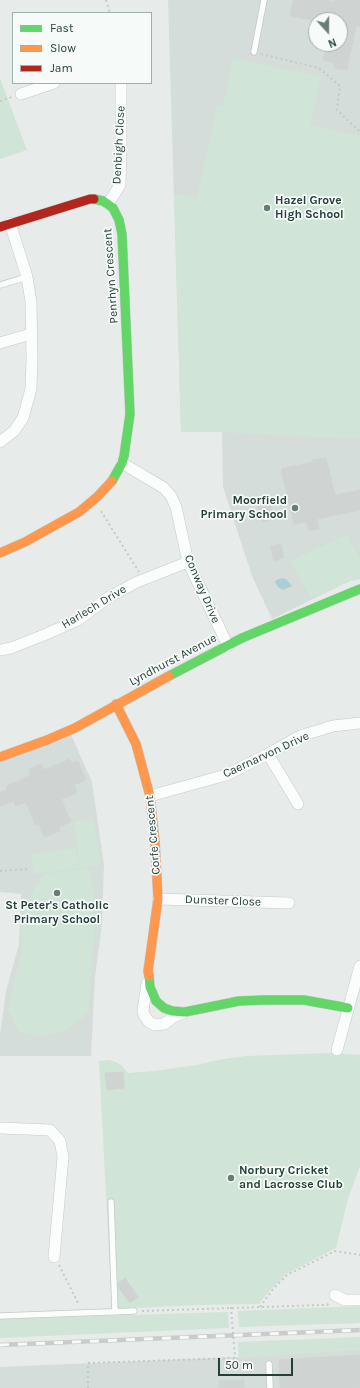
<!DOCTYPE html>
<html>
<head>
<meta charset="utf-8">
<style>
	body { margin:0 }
	#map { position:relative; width:360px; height:1388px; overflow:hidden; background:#e7ecea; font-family:Karla,sans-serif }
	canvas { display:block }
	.legend { position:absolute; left:12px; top:12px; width:140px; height:72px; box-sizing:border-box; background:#f6faf8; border:1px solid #a2b0ac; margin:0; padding:5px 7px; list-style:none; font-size:12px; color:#25403a }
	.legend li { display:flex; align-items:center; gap:8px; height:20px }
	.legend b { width:20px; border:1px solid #a2b0ac }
	.north { position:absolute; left:308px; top:12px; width:40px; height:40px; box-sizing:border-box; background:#f6faf8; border:1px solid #a2b0ac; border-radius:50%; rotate:159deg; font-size:11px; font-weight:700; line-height:16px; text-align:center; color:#25403a }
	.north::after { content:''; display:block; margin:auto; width:14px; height:18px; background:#697c78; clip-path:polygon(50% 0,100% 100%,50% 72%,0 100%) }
	.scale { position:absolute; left:218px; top:1358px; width:75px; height:18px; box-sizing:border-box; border:2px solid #25403a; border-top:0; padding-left:5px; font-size:12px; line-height:14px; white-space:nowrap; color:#25403a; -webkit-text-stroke:3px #f6faf8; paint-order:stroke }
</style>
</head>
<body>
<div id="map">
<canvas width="360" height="1388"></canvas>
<ul class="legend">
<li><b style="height:5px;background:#63d668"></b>Fast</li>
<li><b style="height:5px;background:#ff974d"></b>Slow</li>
<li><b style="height:5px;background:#b3261e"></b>Jam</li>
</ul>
<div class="north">N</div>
<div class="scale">50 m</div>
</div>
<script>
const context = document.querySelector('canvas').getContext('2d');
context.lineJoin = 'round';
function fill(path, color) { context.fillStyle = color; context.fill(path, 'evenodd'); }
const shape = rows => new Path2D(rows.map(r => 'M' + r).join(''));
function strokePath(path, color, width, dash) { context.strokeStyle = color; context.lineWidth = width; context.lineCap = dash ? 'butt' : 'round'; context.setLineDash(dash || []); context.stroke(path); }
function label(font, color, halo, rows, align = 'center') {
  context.font = font + ' Karla,sans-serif'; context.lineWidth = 3.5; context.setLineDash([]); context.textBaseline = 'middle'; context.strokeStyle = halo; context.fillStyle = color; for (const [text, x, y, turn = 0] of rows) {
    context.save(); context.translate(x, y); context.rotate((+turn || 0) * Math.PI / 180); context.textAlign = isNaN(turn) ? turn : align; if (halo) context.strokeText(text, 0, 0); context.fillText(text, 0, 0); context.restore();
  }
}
const built = shape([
	[168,0,360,0,360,579,350,581,272,619,252,576,223,487,222,432,181,432],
	[316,20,340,20,340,44,316,44],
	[69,730,92,782,104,865,102,925,95,976,91,1056,0,1056,0,1035,6,991,19,944,21,894,0,892,0,757],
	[360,1349,360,1388,0,1388,0,1367,260,1356]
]);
const green = shape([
	[233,58,321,77,310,125,360,136,360,438,311,437,222,432,181,432,174,194,197,198,217,106,223,107],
	[0,78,27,150,0,159],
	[347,535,360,559,360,577,311,598,290,561],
	[94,819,100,865,80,868,74,822],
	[76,848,79,868,34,874,31,854],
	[88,868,96,897,96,917,88,1013,67,1030,42,1037,19,1032,8,1010,21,952,24,905,44,874],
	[330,1053,360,1055,360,1166,348,1199,336,1248,286,1274,272,1288,259,1304,201,1305,112,1309,99,1061,109,1060,116,1062,121,1065,128,1073,155,1071,196,1065,223,1059,246,1056],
	[360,1306,360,1323,239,1327,238,1311],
	[228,1312,229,1328,0,1338,0,1319],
	[360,1337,360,1349,239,1358,238,1342]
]);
const water = shape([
	[282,578,286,579,292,586,283,590,278,587,275,582,276,580]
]);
const building = shape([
	[293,0,325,0,335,2,335,0,360,0,360,27,356,26,347,70,334,68,335,63,323,60,327,44,340,44,340,20,331,20,316,17,316,21,290,16,293,0],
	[326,458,335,495,360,490,360,510,317,519,319,529,309,531,307,522,294,524,281,469,313,462,312,460,326,458],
	[268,495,275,519,262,522,255,498,268,495],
	[281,544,284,558,274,561,270,546,281,544],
	[69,759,72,763,78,761,86,780,74,785,77,793,61,799,71,822,59,827,60,831,44,837,39,824,35,825,26,802,15,806,14,801,0,806,0,792,7,790,7,786,31,775,29,769,41,764,44,770,69,759],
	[123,1072,124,1088,107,1090,105,1073,123,1072],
	[125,1278,138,1297,130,1303,118,1287,118,1283,125,1278],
	[360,1355,360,1388,280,1388,279,1360,360,1355],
	[244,1380,244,1388,219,1388,219,1381,244,1380]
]);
const path = shape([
	[106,0,110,13],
	[261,54,319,68,340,86,337,110,360,132],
	[0,101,12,97],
	[101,511,139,572],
	[0,871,28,869],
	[59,1265,79,1305],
	[260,1307,273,1289,287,1275,335,1251,360,1255],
	[142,1311,322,1305,327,1305,330,1302],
	[88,1388,88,1363,234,1358,235,1355,234,1346]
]);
const lane = shape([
	[254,52,264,0],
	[0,285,27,277],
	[111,1202,115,1312],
	[0,1316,134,1311],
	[269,1364,270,1388]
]);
const street = shape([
	[21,94,54,83],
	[108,204,120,185,121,148,121,83],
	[0,343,31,334],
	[0,442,14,431,23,418,31,389,32,360,31,302,27,277,10,223],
	[122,463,164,488,171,496,176,507,188,562,228,646],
	[0,650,11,648,44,635,78,620,109,597,137,582,188,562],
	[268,754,298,804],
	[150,796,226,775,268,754,300,736,333,726,360,723],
	[158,899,289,903],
	[147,983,143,1011,144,1015,149,1022,155,1025,164,1024,175,1016,183,1013],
	[337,1050,360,966],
	[0,1128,50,1130,60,1141,63,1157,54,1257],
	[335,1295,345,1300,360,1300]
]);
const fast = shape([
	[94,199,103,201,113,208,119,220,122,234,130,414,124,456,122,463,112,481],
	[169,676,242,638,360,589],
	[149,976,150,987,156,1001,164,1008,172,1011,185,1012,239,1001,263,1000,304,1000,348,1008]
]);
const slow = shape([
	[0,553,25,542,79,512,97,497,112,481],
	[116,704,136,744,150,796,155,842,158,899,148,971,149,976],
	[0,757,47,740,75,728,169,676]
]);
const jam = shape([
	[0,227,90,199,94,199]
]);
const rail = shape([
	[0,1345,360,1330]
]);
const pathBridge = shape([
	[231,1307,234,1346]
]);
const markers = [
	[267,208,4,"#697c78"],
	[295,508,4,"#697c78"],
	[57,893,4,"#697c78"],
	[231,1178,4,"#697c78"]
];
const streetNames = [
	["Denbigh Close",119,145,-87],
	["Penrhyn Crescent",111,276,-94],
	["Conway Drive",202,589,67],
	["Harlech Drive",94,607,-31],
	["Lyndhurst Avenue",173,660,-28],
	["Caernarvon Drive",266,755,-25],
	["Corfe Crescent",153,835,-95],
	["Dunster Close",223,901,2]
];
const poiNames = [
	["Hazel Grove",275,201],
	["High School",275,215],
	["Moorfield",287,501,"right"],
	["Primary School",287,515,"right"],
	["St Peter's Catholic",57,906,"center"],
	["Primary School",57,920,"center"],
	["Norbury Cricket",239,1171],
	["and Lacrosse Club",239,1185]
];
fill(built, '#d5ddda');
fill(green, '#d1e4d8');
fill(water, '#aacfd8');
fill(building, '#cfd3d2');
strokePath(building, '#d0d5d3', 1);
strokePath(lane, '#c4c9c7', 7);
strokePath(street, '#c4c9c7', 12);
strokePath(fast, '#c3c9c7', 10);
strokePath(slow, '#c3c9c7', 10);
strokePath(jam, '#c3c9c7', 10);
strokePath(path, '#c2cbc9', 2, [2, 3]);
strokePath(lane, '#fbfcfc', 5.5);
strokePath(street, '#fbfcfc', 11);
strokePath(fast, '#63d668', 9);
strokePath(slow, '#ff974d', 9);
strokePath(jam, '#b3261e', 9);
strokePath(rail, '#c8cccb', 4.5);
strokePath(rail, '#f6faf8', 3, [9]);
strokePath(pathBridge, '#c2cbc9', 2, [2, 3]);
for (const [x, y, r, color] of markers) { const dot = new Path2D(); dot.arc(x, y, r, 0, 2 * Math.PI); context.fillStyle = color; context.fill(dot); strokePath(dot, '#f6faf8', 1.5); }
label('12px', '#25403a', '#f6faf8', streetNames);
label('bold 12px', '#25403a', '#f6faf8', poiNames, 'left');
</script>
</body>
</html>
